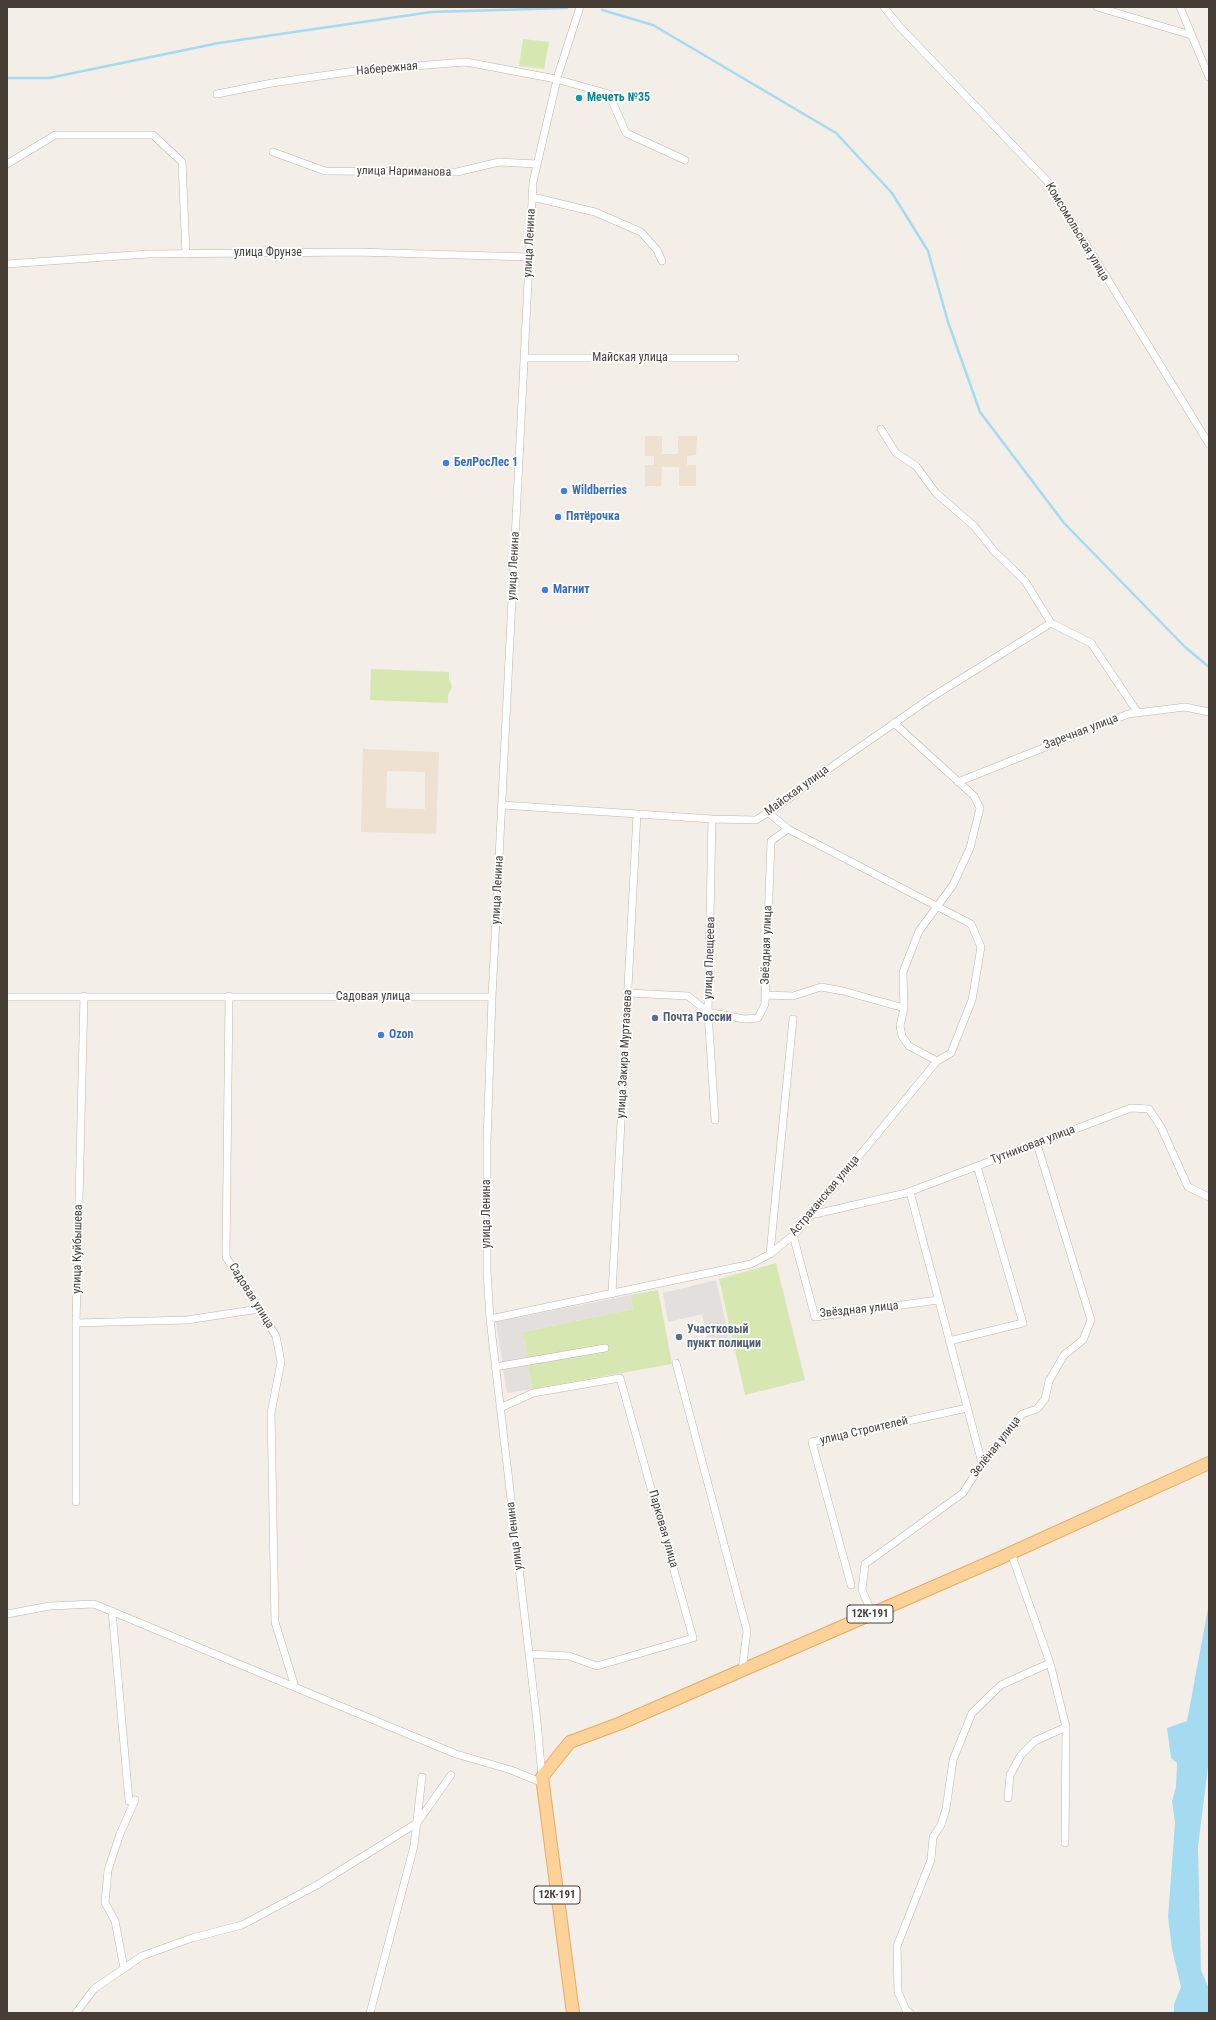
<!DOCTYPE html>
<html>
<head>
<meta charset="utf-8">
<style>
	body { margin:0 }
	#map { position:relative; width:1216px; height:2020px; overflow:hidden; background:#f4eee8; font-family:"Roboto Condensed",sans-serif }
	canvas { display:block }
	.frame { position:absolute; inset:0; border:8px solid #473e37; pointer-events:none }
</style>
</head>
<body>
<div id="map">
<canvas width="1216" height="2020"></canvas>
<div class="frame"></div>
</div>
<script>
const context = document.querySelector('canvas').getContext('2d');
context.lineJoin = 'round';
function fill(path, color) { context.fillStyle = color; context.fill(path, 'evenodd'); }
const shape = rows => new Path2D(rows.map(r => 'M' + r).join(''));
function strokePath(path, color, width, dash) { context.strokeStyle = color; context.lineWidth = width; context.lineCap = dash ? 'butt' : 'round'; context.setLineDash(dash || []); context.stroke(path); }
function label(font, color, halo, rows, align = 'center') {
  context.font = font + ' "Roboto Condensed",sans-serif'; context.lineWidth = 3.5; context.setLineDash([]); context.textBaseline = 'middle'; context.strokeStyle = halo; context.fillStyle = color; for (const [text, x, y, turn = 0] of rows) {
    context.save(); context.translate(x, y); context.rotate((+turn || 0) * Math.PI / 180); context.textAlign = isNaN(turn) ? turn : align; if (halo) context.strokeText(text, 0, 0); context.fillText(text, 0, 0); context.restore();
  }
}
const education = shape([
	[645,436,662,436,662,454,678,454,678,436,697,436,696,455,687,456,687,465,696,465,696,486,679,486,679,467,662,467,661,486,645,486,645,465,654,465,654,456,645,456],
	[363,749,439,752,436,834,361,832],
	[387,771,425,772,425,809,386,808]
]);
const green = shape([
	[523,39,549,42,544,69,519,66],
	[371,669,449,672,449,679,452,687,448,695,448,703,370,700],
	[776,1263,805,1380,745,1395,719,1279],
	[658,1290,672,1364,532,1389,523,1332,633,1309,630,1295]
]);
const parking = shape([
	[716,1280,730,1341,709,1346,702,1314,668,1322,663,1293],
	[630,1295,633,1309,523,1332,532,1389,507,1393,496,1322]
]);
const water = shape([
	[1209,1603,1209,1758,1198,1847,1201,1970,1209,1989,1209,2013,1174,2013,1174,2004,1181,1987,1172,1949,1168,1917,1175,1823,1172,1801,1176,1787,1177,1763,1171,1758,1167,1728,1187,1721]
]);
const stream = shape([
	[602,10,653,25,836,133,892,193,928,251,948,322,980,412,1064,523,1185,647,1209,667],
	[7,78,49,78,219,43,431,12,567,8]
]);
const street = shape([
	[884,7,899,26,1047,181,1209,444],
	[1097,7,1191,35],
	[1180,7,1209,77],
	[217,94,272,83,362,70,466,62,556,79,609,94,626,133,685,160],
	[273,152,325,171,457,172,499,162,537,164],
	[7,164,55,135,153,135,182,162,186,254],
	[532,197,595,212,641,232,657,250,662,261],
	[7,264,148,254,257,253,356,252,529,257],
	[524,358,735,358],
	[881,429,896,453,916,466,936,493,974,526,994,551,1025,581,1051,623,1091,643,1138,713],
	[894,723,974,796,980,808,970,848,953,885,919,931,903,972,904,1008,900,1026,902,1036,909,1046,937,1061],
	[958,782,1128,714,1185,707,1209,712],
	[502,805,712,819,756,820,777,807,837,763,932,697,1051,623],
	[712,819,708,1012,715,1120],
	[629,993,688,996,708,1012,744,1019,758,1018,765,1004,771,841,788,829],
	[765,995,793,996,821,987,843,991,904,1008],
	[229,996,226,1257,276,1336,281,1362,271,1413,275,1622,295,1687],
	[7,997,492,997],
	[910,1192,982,1463],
	[811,1215,906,1193,1131,1108,1149,1109,1161,1127,1188,1187,1209,1197],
	[793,1235,815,1317,938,1300],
	[770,1254,793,1019],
	[612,1294,637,814],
	[490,1319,751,1264,770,1254,796,1233,937,1061,951,1053,972,1000,981,947,971,924,788,829,769,813],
	[76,1323,187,1320,259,1309],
	[949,1341,1023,1323,977,1166],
	[676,1363,747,1631,742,1670],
	[495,1367,605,1348],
	[500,1408,533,1393,620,1378,693,1638,597,1666,569,1656,529,1654],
	[76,1502,76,1323,84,996],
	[1011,1553,1050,1663,1066,1727,1065,1843],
	[851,1585,812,1442,967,1408],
	[112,1611,129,1801],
	[872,1613,862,1590,865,1564,963,1493,982,1463,1022,1414,1037,1409,1045,1399,1049,1381,1064,1355,1083,1340,1091,1320,1037,1144],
	[7,1614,50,1606,94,1604,456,1754,511,1770,543,1783],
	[542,1777,537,1722,490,1319,487,1271,487,1142,492,997,533,182,558,75,580,7],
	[1008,1798,1010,1775,1021,1755,1035,1741,1066,1727],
	[124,1968,115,1921,105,1903,108,1870,120,1834,135,1800],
	[76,2013,94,1989,142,1956,192,1938,242,1925,317,1885,417,1823,451,1775],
	[370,2013,414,1846,422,1777],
	[910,2013,906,2010,898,1992,897,1946,931,1860,933,1837,941,1825,946,1809,953,1760,972,1713,1001,1685,1050,1663]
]);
const primary = shape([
	[573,2013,542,1777,570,1742,621,1723,1000,1558,1209,1463]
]);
const markers = [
	[579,98,4,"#0f9aa8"],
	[446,463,4,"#3f7fe0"],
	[564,491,4,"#3f7fe0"],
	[558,517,4,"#3f7fe0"],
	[545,590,4,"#3f7fe0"],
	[655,1018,4,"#5c6f8a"],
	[381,1035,4,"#3f7fe0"],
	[679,1337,4,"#5c6f8a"]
];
const shields = [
	[870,1614,46],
	[557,1895,46]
];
const shieldNames = [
	["12К-191",870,1614],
	["12К-191",557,1895]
];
const streetNames = [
	["Набережная",387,69,-5],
	["улица Нариманова",404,172,1],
	["Комсомольская улица",1077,232,59],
	["улица Ленина",530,243,-87],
	["улица Фрунзе",268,253],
	["Майская улица",630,358],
	["улица Ленина",514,566,-87],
	["Заречная улица",1081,732,-21],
	["Майская улица",797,791,-36],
	["улица Ленина",498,890,-87],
	["Звёздная улица",767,945,-88],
	["улица Плещеева",710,958,-88],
	["Садовая улица",373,997],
	["улица Закира Муртазаева",625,1054,-87],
	["Тутниковая улица",1033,1145,-21],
	["Астраханская улица",825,1196,-50],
	["улица Ленина",487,1214,-90],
	["улица Куйбышева",78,1249,-89],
	["Садовая улица",251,1296,58],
	["Звёздная улица",859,1310,-6],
	["улица Строителей",864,1431,-13],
	["Зелёная улица",996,1447,-52],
	["Парковая улица",663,1529,74],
	["улица Ленина",515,1536,-97]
];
const cultureNames = [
	["Мечеть №35",587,98]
];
const shopNames = [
	["БелРосЛес 1",454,463],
	["Wildberries",572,491],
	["Пятёрочка",566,517],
	["Магнит",553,590],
	["Ozon",389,1035]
];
const serviceNames = [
	["Почта России",663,1018],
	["Участковый",687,1330],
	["пункт полиции",687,1344]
];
fill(education, '#ede1d2');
fill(green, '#d6e7b1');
fill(parking, '#e2dfdd');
fill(water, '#a5dbf0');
strokePath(stream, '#a5dbf0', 2.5);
strokePath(street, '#bfb5aa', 8);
strokePath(primary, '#e2ac67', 14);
strokePath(street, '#fff', 7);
strokePath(primary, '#fdd298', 12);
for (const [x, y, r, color] of markers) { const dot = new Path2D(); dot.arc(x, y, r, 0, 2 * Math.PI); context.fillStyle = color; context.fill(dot); strokePath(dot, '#fff', 1.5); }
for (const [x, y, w] of shields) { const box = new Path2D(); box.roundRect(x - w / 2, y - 9, w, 18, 3); context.fillStyle = '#fff'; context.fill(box); strokePath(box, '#473e37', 1); }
label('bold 11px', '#473e37', null, shieldNames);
label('12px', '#473e37', '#fff', streetNames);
label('bold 12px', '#0d838f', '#fff', cultureNames, 'left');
label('bold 12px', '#366cbe', '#fff', shopNames, 'left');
label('bold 12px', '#4e5e75', '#fff', serviceNames, 'left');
</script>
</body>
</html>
